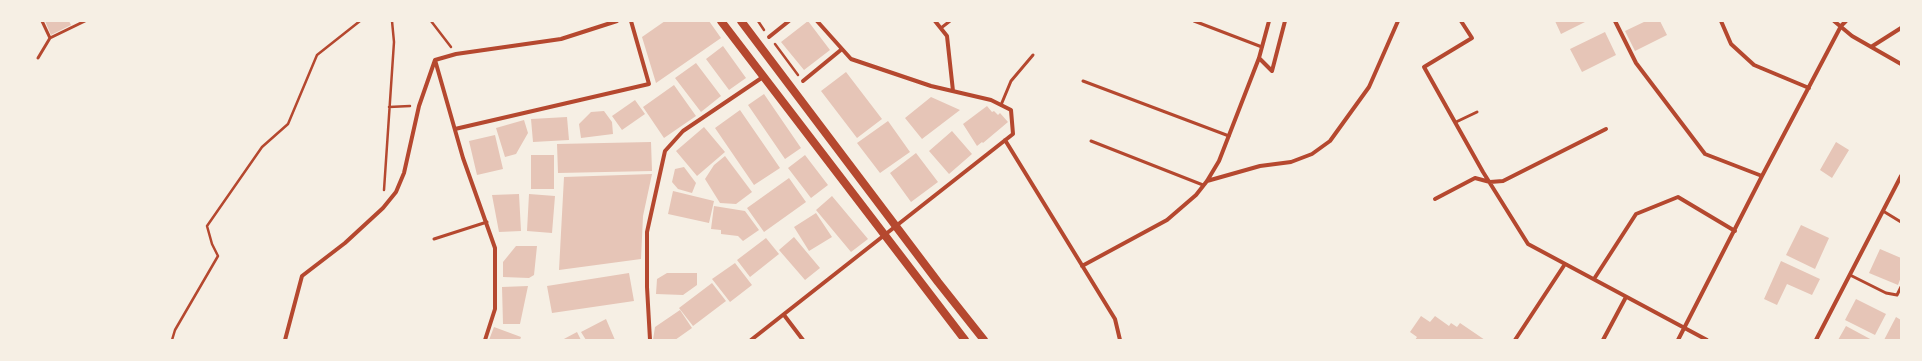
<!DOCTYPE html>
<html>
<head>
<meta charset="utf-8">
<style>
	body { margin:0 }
	#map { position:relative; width:1922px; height:361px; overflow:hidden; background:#f6efe4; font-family:"Source Sans 3",sans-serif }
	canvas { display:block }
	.frame { position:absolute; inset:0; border:22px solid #f6efe4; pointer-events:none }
</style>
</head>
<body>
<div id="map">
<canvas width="1922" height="361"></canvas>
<div class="frame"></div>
</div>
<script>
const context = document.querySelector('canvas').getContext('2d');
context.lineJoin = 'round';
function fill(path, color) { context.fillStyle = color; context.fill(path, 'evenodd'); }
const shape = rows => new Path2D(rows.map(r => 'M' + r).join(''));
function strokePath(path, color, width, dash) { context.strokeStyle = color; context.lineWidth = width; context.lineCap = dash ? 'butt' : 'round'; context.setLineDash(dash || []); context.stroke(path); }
const building = shape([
	[45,21,69,21,71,25,51,35],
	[665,21,709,21,721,38,656,83,642,37],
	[808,21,830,50,804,70,781,42],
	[1555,21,1587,21,1561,34],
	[1646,21,1660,21,1667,35,1635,51,1625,31],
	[1605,32,1616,55,1582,72,1570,49],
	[723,46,746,78,729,90,706,59],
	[696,63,721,96,701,112,675,78],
	[846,72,882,119,857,138,821,91],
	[674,85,696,116,664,138,643,107],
	[764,94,801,148,785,159,748,105],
	[931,97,960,110,922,139,905,118],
	[635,100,645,114,622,130,612,116],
	[987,106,992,112,994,111,998,115,1000,113,1008,122,983,143,982,142,977,146,963,124],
	[740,110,780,168,754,185,715,128],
	[604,111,612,122,613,134,581,138,579,124,591,112],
	[567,117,569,140,533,142,531,119],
	[524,120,528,133,516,154,505,157,496,128],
	[888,121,910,152,880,173,857,143],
	[704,127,725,152,697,176,676,151],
	[952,131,972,154,949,174,929,151],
	[495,135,503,169,477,175,469,141],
	[651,142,652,171,558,173,557,144],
	[1836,142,1849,150,1832,178,1820,170],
	[916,153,938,182,911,202,890,173],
	[531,155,554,155,554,189,531,189],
	[805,155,828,185,811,198,788,168],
	[725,156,752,192,736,204,720,203,705,179,714,165],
	[684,167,696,183,692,193,678,189,672,182,675,169],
	[652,174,643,216,641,259,559,270,564,177],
	[789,178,806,202,764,232,747,208],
	[673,191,714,201,709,223,668,214],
	[519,194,521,231,499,232,492,195],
	[529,194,555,196,552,233,527,231],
	[832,196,868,239,851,252,816,210],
	[714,206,745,211,759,230,743,241,738,236,721,234,721,230,711,229],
	[816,213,832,237,809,251,794,227],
	[1801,225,1829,238,1815,269,1786,255],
	[794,237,820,268,805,280,779,250],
	[766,238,779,254,750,277,737,260],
	[516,246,537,246,534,275,529,278,503,277,503,262],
	[1880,249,1901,258,1901,277,1898,285,1869,273],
	[1781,261,1820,279,1812,295,1787,284,1777,305,1764,299],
	[735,263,752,285,730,302,712,279],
	[629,273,634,301,552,313,547,286],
	[667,273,697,273,697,285,683,295,656,294,657,279],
	[712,283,726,301,693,326,679,308],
	[528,286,520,324,503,324,502,287],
	[1856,299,1886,314,1875,335,1845,320],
	[680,310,692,328,675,340,653,340,655,327],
	[1421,316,1430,322,1435,316,1449,326,1451,323,1457,327,1460,323,1485,340,1415,340,1417,337,1410,332],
	[1896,317,1901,320,1901,340,1884,340],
	[606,319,615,340,586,340,581,332],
	[1846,326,1872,340,1838,340],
	[494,327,521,337,520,340,489,340],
	[577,332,581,340,562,340]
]);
const path = shape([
	[431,21,451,47],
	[758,21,764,30],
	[775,44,798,75],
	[389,107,410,106],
	[384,190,394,42,392,21],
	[172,340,175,330,218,256,212,244,207,226,262,147,288,124,317,55,360,21]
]);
const service = shape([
	[1194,21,1262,47],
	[941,28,950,21],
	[50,38,85,21],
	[38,58,50,38,42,21],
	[1083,81,1229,136],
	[1001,105,1011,81,1033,55],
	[1456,122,1477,112],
	[1091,141,1203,185],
	[1883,211,1901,222],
	[434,239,487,222],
	[1850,275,1886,293,1897,295,1901,287]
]);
const minor = shape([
	[935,21,947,36,953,91],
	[1461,21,1472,38,1424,67,1483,172,1528,244,1707,340],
	[1615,21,1636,63,1705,154,1762,176],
	[1721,21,1731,44,1754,65,1809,88],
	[1834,21,1852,36,1901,64],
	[769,37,789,21],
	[1871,47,1901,28],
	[1259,58,1272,71,1285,21],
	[435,60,463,158,495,248,495,309,485,340],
	[803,81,842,49],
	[455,129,649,84,631,21],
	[1005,140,1115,319,1120,340],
	[1207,181,1260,166,1291,162,1312,154,1330,141,1369,87,1398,21],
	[1435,199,1475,178,1490,182,1503,181,1606,129],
	[1082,266,1167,220,1196,195,1207,181,1219,161,1259,58,1269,21],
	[1594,279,1636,214,1678,197,1735,231],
	[784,315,803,340],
	[285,340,302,276,345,243,383,208,396,192,404,173,419,106,435,60,456,54,561,39,617,21],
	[650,340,647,287,647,232,665,151,683,131,763,77],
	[751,340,1013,134,1011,110,991,100,931,86,851,59,817,21],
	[1515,340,1565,264],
	[1603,340,1626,297],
	[1678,340,1762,176,1841,26,1846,21],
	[1816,340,1901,176]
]);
const secondary = shape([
	[721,21,965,340],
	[741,21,938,282,984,340]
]);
fill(building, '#e6c5b7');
strokePath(path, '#b5482f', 2.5);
strokePath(service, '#b5482f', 3);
strokePath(minor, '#b5482f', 4);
strokePath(secondary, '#b5482f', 8);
</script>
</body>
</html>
